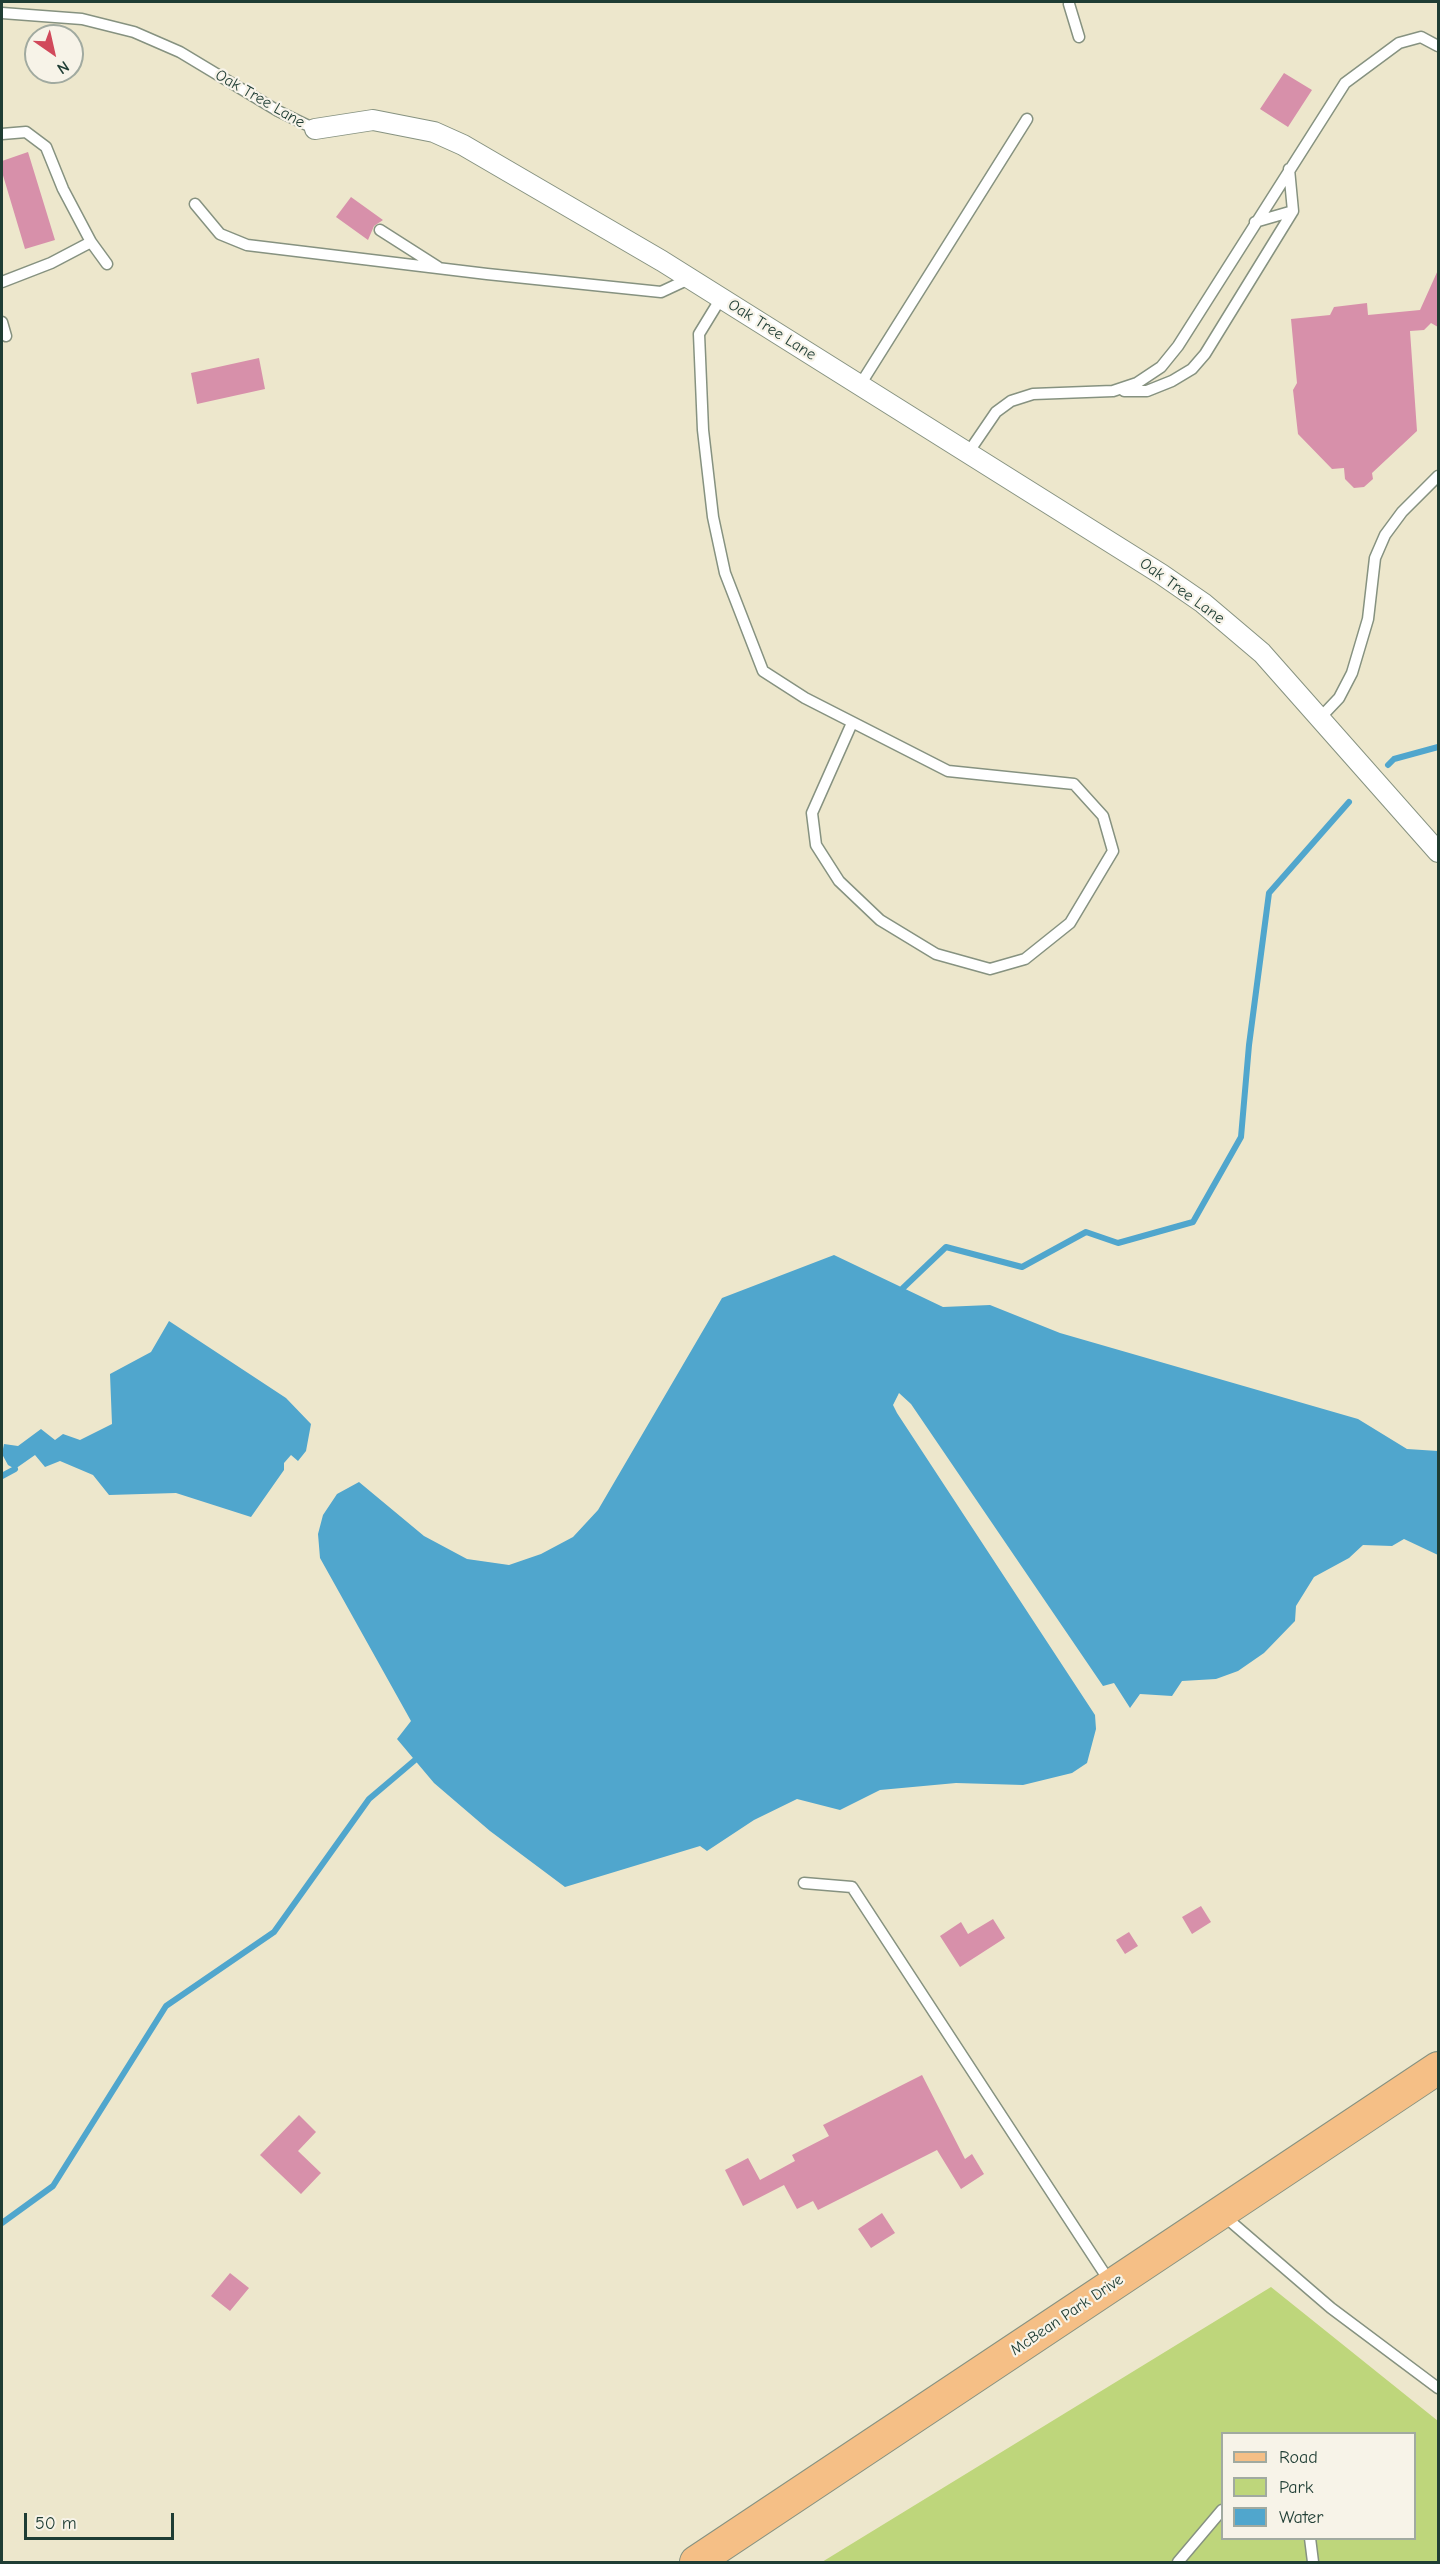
<!DOCTYPE html>
<html>
<head>
<meta charset="utf-8">
<style>
	body { margin:0 }
	#map { position:relative; width:1440px; height:2564px; overflow:hidden; background:#ede7cc; font-family:"Comic Neue",sans-serif }
	canvas { display:block }
	.frame { position:absolute; inset:0; border:3px solid #1f3d34; pointer-events:none }
	.legend { position:absolute; left:1221px; top:2432px; width:195px; height:108px; box-sizing:border-box; background:#f7f3e8; border:2px solid #a1aaa0; margin:0; padding:8px 10px; list-style:none; font-size:18px; color:#1f3d34 }
	.legend li { display:flex; align-items:center; gap:12px; height:30px }
	.legend b { width:30px; border:2px solid #a1aaa0 }
	.north { position:absolute; left:24px; top:24px; width:60px; height:60px; box-sizing:border-box; background:#f7f3e8; border:2px solid #a1aaa0; border-radius:50%; rotate:146deg; font-size:16px; font-weight:700; line-height:24px; text-align:center; color:#1f3d34 }
	.north::after { content:''; display:block; margin:auto; width:21px; height:27px; background:#d1495b; clip-path:polygon(50% 0,100% 100%,50% 72%,0 100%) }
	.scale { position:absolute; left:24px; top:2513px; width:150px; height:27px; box-sizing:border-box; border:3px solid #1f3d34; border-top:0; padding-left:8px; font-size:18px; line-height:21px; white-space:nowrap; color:#1f3d34; -webkit-text-stroke:4px #f7f3e8; paint-order:stroke }
</style>
</head>
<body>
<div id="map">
<canvas width="1440" height="2564"></canvas>
<div class="frame"></div>
<ul class="legend">
<li><b style="height:8px;background:#f5bf86"></b>Road</li>
<li><b style="height:16px;background:#bed67b"></b>Park</li>
<li><b style="height:16px;background:#50a6cd"></b>Water</li>
</ul>
<div class="north">N</div>
<div class="scale">50 m</div>
</div>
<script>
const context = document.querySelector('canvas').getContext('2d');
context.lineJoin = 'round';
function fill(path, color) { context.fillStyle = color; context.fill(path, 'evenodd'); }
const shape = rows => new Path2D(rows.map(r => 'M' + r).join(''));
function strokePath(path, color, width, dash) { context.strokeStyle = color; context.lineWidth = width; context.lineCap = dash ? 'butt' : 'round'; context.setLineDash(dash || []); context.stroke(path); }
function label(font, color, halo, rows, align = 'center') {
  context.font = font + ' "Comic Neue",sans-serif'; context.lineWidth = 4.5; context.setLineDash([]); context.textBaseline = 'middle'; context.strokeStyle = halo; context.fillStyle = color; for (const [text, x, y, turn = 0] of rows) {
    context.save(); context.translate(x, y); context.rotate((+turn || 0) * Math.PI / 180); context.textAlign = isNaN(turn) ? turn : align; if (halo) context.strokeText(text, 0, 0); context.fillText(text, 0, 0); context.restore();
  }
}
const green = shape([
	[1271,2287,1438,2421,1438,2562,822,2562],
	[1222,2434,1414,2434,1414,2538,1222,2538]
]);
const water = shape([
	[834,1255,943,1307,990,1305,1060,1333,1358,1419,1407,1449,1438,1451,1438,1555,1404,1539,1392,1546,1363,1545,1349,1558,1314,1577,1296,1606,1295,1621,1264,1653,1238,1671,1216,1679,1182,1681,1172,1696,1140,1694,1130,1708,1114,1683,1103,1686,911,1404,899,1393,893,1405,897,1413,1095,1715,1096,1729,1087,1763,1072,1773,1023,1785,956,1783,880,1790,840,1810,797,1799,754,1820,707,1851,700,1846,565,1887,490,1831,434,1783,397,1739,411,1721,320,1558,318,1534,323,1515,337,1494,359,1482,424,1536,467,1559,509,1565,541,1554,573,1537,598,1510,722,1298],
	[169,1321,286,1398,311,1424,306,1451,298,1461,291,1455,284,1463,284,1470,251,1517,176,1493,109,1495,93,1475,60,1461,45,1467,35,1455,15,1469,8,1465,2,1454,4,1444,18,1446,41,1429,55,1440,63,1434,80,1440,112,1424,110,1374,151,1352]
]);
const stream = shape([
	[1388,765,1394,759,1438,747],
	[903,1288,946,1247,1022,1267,1086,1232,1118,1243,1193,1222,1241,1137,1249,1045,1269,893,1349,802],
	[2,1476,15,1469],
	[2,2223,53,2186,166,2006,274,1932,369,1799,415,1760]
]);
const building = shape([
	[1284,73,1312,90,1288,127,1260,109],
	[28,152,55,240,25,249,2,172,2,161],
	[351,197,383,220,374,226,368,240,336,217],
	[1438,270,1438,327,1431,323,1424,330,1410,331,1417,431,1372,473,1373,479,1364,487,1354,488,1345,479,1344,468,1332,469,1298,434,1293,390,1297,383,1291,319,1330,315,1334,307,1367,303,1368,315,1420,310],
	[259,358,265,389,197,404,191,373],
	[1201,1906,1211,1922,1192,1934,1182,1917],
	[993,1919,1005,1938,960,1967,940,1936,961,1922,968,1934],
	[1129,1932,1138,1946,1125,1954,1116,1940],
	[922,2075,965,2159,972,2154,984,2174,961,2189,937,2150,818,2210,813,2201,797,2209,784,2185,743,2206,725,2170,748,2158,760,2180,795,2161,792,2155,829,2136,823,2125],
	[299,2115,316,2132,298,2151,321,2173,301,2194,260,2155],
	[882,2213,895,2233,871,2248,858,2229],
	[230,2273,249,2288,230,2311,211,2296]
]);
const service = shape([
	[1069,4,1079,37],
	[2,13,82,19,134,32,180,52,278,111,315,129],
	[2,134,26,132,46,147,63,189,91,242,107,264],
	[195,204,220,234,247,245,487,274,661,292,691,278],
	[1255,222,1293,211],
	[380,230,438,267],
	[2,282,51,263,91,242],
	[721,298,699,334,703,430,713,517,725,573,763,671,805,698,948,771,1074,784,1103,816,1113,851,1070,923,1025,959,990,969,936,954,880,920,839,881,816,845,812,813,852,723],
	[2,322,6,336],
	[860,385,1027,119],
	[1124,391,1147,391,1172,381,1192,369,1205,354,1293,211,1289,169],
	[968,453,996,412,1011,401,1033,394,1113,391,1137,383,1161,367,1178,346,1345,83,1399,43,1421,37,1438,46],
	[1320,718,1339,698,1352,673,1368,619,1375,558,1385,535,1402,512,1438,476],
	[804,1883,852,1887,1110,2282],
	[1223,2215,1331,2308,1438,2388],
	[1310,2538,1313,2562],
	[1178,2562,1222,2510]
]);
const minor = shape([
	[315,129,373,120,434,132,463,145,662,261,1161,574,1203,603,1262,653,1438,852]
]);
const primary = shape([
	[696,2562,1438,2068]
]);
const streetNames = [
	["Oak Tree Lane",260,99,30],
	["Oak Tree Lane",772,330,32],
	["Oak Tree Lane",1182,591,36],
	["McBean Park Drive",1067,2315,-34]
];
fill(green, '#bed67b');
fill(water, '#50a6cd');
strokePath(stream, '#50a6cd', 6);
fill(building, '#d790aa');
strokePath(service, '#869280', 13);
strokePath(minor, '#869280', 22);
strokePath(primary, '#869280', 34);
strokePath(service, '#fff', 10);
strokePath(minor, '#fff', 20);
strokePath(primary, '#f5bf86', 32);
label('16px', '#1f3d34', '#f7f3e8', streetNames);
</script>
</body>
</html>
